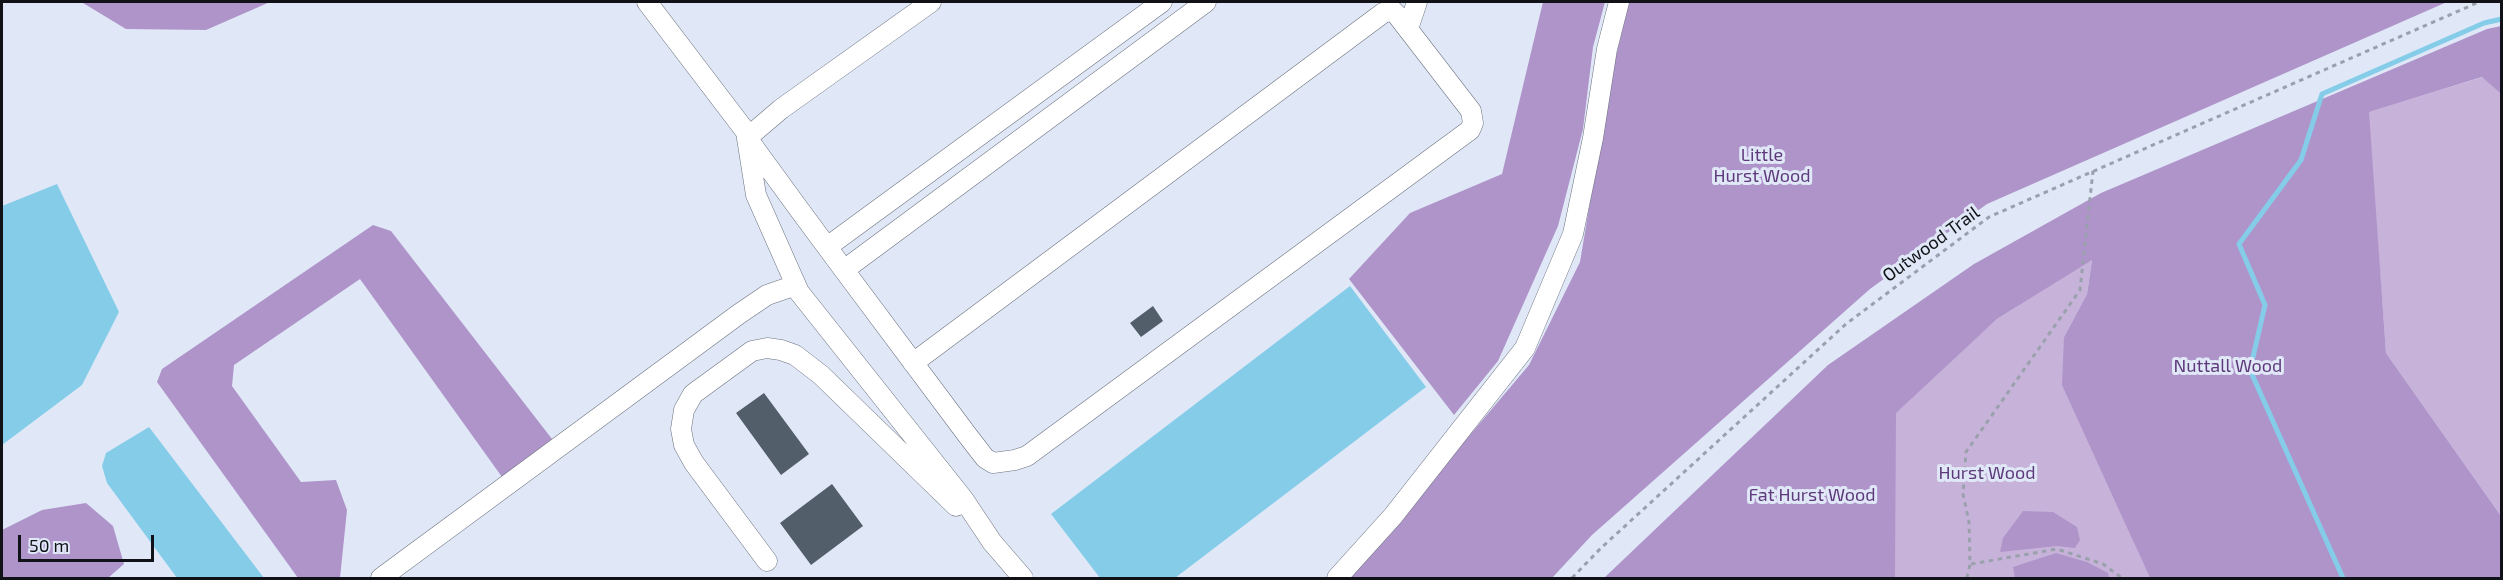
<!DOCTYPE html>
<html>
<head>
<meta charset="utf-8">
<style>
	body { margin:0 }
	#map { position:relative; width:2503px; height:580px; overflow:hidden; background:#e0e8f7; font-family:"Exo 2",sans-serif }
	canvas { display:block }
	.frame { position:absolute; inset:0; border:3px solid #101217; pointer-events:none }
	.scale { position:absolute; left:18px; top:535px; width:136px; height:27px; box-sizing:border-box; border:3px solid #101217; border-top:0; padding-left:8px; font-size:18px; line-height:21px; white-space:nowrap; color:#101217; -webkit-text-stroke:4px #e0e8f7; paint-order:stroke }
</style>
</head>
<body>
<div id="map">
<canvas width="2503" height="580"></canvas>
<div class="frame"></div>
<div class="scale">50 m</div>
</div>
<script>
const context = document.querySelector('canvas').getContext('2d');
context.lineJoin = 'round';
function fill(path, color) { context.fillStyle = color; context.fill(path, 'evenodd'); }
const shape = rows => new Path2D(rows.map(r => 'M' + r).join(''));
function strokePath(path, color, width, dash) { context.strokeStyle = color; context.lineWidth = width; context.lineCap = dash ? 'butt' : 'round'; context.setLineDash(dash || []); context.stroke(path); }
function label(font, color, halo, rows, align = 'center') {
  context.font = font + ' "Exo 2",sans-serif'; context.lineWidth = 6; context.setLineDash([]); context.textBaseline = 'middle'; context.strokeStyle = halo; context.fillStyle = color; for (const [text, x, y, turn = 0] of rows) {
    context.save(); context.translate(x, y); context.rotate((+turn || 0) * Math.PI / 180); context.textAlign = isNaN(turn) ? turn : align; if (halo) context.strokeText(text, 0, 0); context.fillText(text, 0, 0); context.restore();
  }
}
const green = shape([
	[2483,77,2501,94,2501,516,2386,353,2368,112],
	[2092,259,2087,294,2064,337,2133,540,2150,578,1712,578,1997,319]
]);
const forest = shape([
	[86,2,270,2,206,30,126,29,83,3],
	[1543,2,1605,2,1593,47,1583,129,1558,226,1498,361,1454,415,1349,279,1410,213,1502,174],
	[1629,2,2447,2,1987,204,1870,289,1592,535,1552,578,1349,578,1529,365,1580,262,1611,77],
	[2501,26,2501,94,2482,77,2369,112,2386,353,2501,516,2501,578,2150,578,2062,385,2064,337,2087,294,2092,260,1997,319,1896,413,1895,578,1604,578,1828,365,1974,264,2101,193,2487,29],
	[373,225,391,231,552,439,502,477,360,279,234,365,232,386,301,482,336,480,347,510,340,578,298,578,157,382,162,369],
	[86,503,113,526,124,564,108,578,2,578,2,530,42,510],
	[2023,511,2053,512,2077,527,2080,540,2075,548,2057,546,2000,552,2003,538],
	[2056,553,2087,562,2108,573,2109,578,2015,578,2013,567]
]);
const water = shape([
	[57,184,119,312,82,385,2,445,2,206],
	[1350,286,1426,387,1175,578,1100,578,1051,514],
	[149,427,264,578,177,578,107,483,102,466,106,453]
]);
const stream = shape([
	[2343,578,2250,370,2265,305,2239,244,2301,160,2322,94,2484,23,2502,19]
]);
const building = shape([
	[1153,306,1163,321,1141,337,1130,323],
	[764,393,809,454,781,475,736,413],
	[832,484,863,526,811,565,780,523]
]);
const path = shape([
	[1971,564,2057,549,2103,564,2122,578],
	[1572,578,1601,548,1846,324,1989,217,2479,2],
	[1967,578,1970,564,1969,522,1963,494,1966,452,2080,290,2093,171]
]);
const minor = shape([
	[647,2,746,132,756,195,799,292,964,500,992,542,1023,578],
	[1408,29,1417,2],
	[827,247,1162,2],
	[844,270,1206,2],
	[913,363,1383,13,1392,10,1397,15,1471,111,1473,123,1470,130,1027,456,1015,460,993,463,985,458,968,436,844,270,804,216,747,138,781,109,931,2],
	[767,561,694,463,684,445,681,429,684,410,693,394,752,351,767,348,781,350,795,355,821,375,956,506],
	[381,578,739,314,767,295,796,285],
	[1337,578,1393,516,1525,348,1573,234,1593,138,1607,49,1619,2]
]);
const parkNames = [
	["Little",1762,155],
	["Hurst Wood",1762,176],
	["Nuttall Wood",2228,366],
	["Hurst Wood",1987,473],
	["Fat Hurst Wood",1812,495]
];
const streetNames = [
	["Outwood Trail",1931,244,-36]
];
fill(green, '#c7b3da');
fill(forest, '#af94ca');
fill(water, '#85cce9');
strokePath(stream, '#85cce9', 5);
fill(building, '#525e69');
strokePath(minor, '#6b717f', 21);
strokePath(path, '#9aa0ac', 3, [4.5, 4.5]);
strokePath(minor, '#fff', 20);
label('18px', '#5e3a7c', '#e0e8f7', parkNames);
label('18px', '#101217', '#e0e8f7', streetNames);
</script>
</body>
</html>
